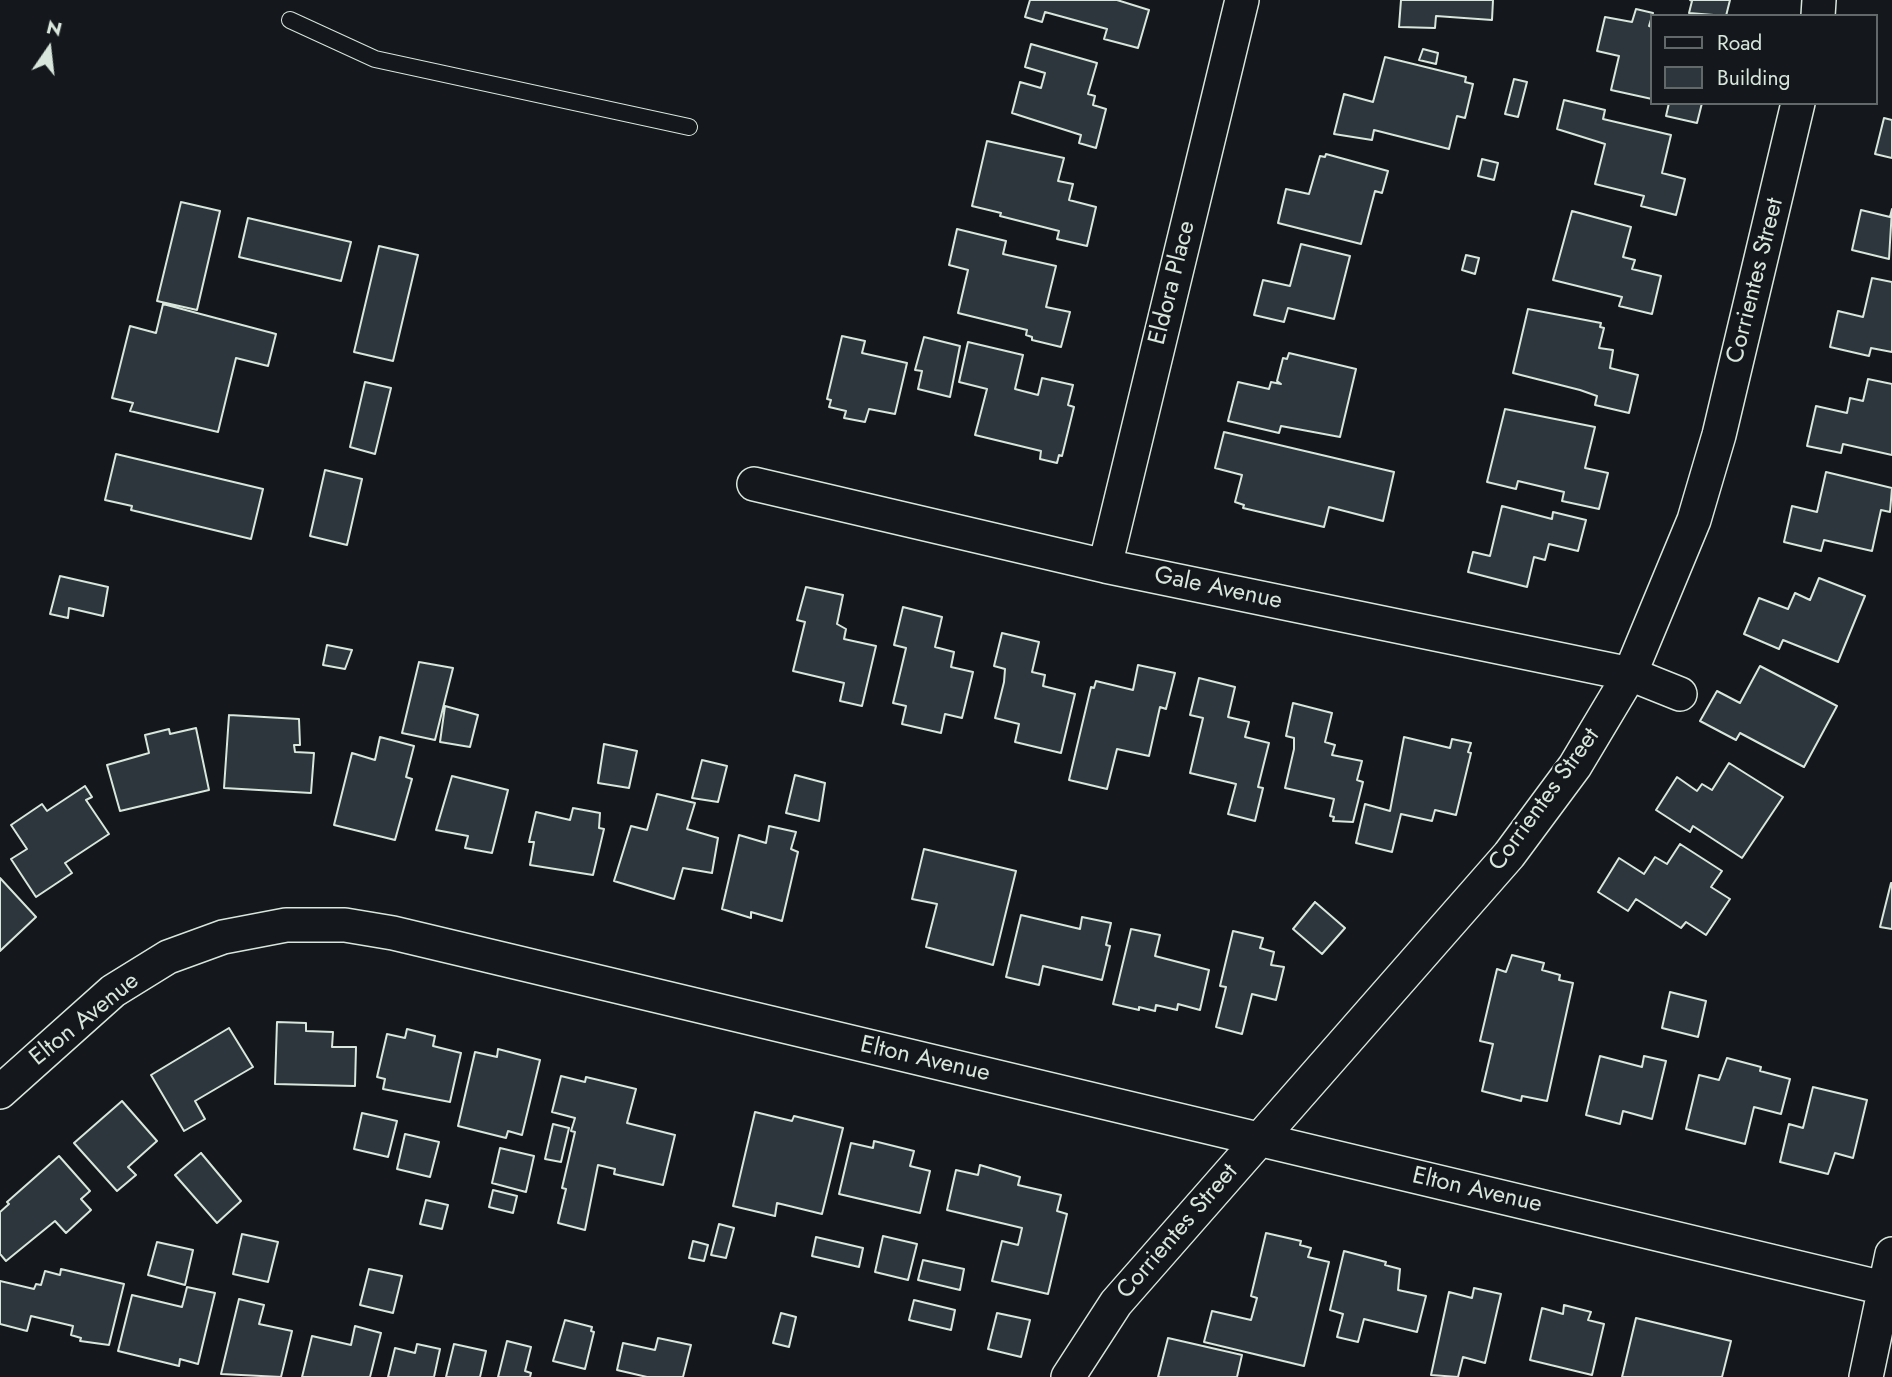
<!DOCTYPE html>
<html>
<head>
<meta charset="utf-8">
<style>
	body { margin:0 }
	#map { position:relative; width:1892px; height:1377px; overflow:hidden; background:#14181c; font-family:Jost,sans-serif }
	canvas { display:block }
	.legend { position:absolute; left:1650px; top:14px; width:228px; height:91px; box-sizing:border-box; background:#14181c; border:2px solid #626a69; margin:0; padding:9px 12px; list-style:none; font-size:21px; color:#d8e6dc }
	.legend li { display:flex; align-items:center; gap:14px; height:35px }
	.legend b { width:35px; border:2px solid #626a69 }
	.north { position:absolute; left:14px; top:14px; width:70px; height:70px; -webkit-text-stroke:5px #14181c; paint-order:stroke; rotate:14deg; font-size:19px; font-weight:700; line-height:28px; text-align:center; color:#d8e6dc }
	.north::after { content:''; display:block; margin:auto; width:24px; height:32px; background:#d8e6dc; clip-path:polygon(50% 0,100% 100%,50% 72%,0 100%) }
</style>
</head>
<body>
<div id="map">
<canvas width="1892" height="1377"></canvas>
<ul class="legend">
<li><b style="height:9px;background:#14181c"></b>Road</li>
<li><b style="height:19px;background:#2c363c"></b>Building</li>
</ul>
<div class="north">N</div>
</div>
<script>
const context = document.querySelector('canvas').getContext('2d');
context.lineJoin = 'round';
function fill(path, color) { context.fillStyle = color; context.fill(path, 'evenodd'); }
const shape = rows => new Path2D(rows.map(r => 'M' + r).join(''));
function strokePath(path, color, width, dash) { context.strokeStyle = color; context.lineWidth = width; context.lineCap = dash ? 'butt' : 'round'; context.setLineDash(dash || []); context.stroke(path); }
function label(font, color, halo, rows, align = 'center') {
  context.font = font + ' Jost,sans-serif'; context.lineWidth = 5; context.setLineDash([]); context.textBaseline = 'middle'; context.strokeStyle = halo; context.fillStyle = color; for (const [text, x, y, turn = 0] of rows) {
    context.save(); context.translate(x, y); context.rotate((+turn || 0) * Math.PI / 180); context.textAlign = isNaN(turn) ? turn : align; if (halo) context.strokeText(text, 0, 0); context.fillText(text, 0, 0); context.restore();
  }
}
const building = shape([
	[1030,0,1117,0,1149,10,1138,48,1104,39,1107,29,1045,12,1042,22,1025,17,1030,0],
	[1401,0,1493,0,1492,20,1436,16,1435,28,1399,27,1401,0],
	[1690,0,1730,0,1726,16,1689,13,1692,1,1690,0],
	[1636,9,1653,13,1649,26,1652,27,1652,99,1611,90,1619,56,1597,51,1605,17,1632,22,1636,9],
	[1031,44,1097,63,1088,94,1095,96,1093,105,1106,109,1096,148,1079,143,1081,135,1012,113,1020,82,1041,88,1045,73,1025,67,1031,44],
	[1423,49,1438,53,1436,64,1419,60,1423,49],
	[1385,57,1466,77,1465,82,1473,84,1465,118,1457,116,1449,149,1374,130,1372,140,1334,134,1344,94,1373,102,1385,57],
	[1514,79,1527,82,1518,117,1505,114,1514,79],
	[1564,100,1605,110,1603,119,1671,135,1662,173,1685,179,1676,215,1641,206,1644,196,1595,184,1605,144,1557,129,1564,100],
	[1669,103,1702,103,1697,123,1666,116,1669,103],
	[1884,118,1892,120,1892,158,1875,154,1884,118],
	[987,141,1064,158,1058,181,1073,184,1069,200,1096,207,1087,246,1057,239,1059,231,1000,216,1001,213,972,206,987,141],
	[1326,154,1388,171,1382,193,1375,191,1361,244,1278,223,1286,189,1309,194,1320,156,1325,157,1326,154],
	[1482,159,1498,163,1494,180,1478,176,1482,159],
	[181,202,220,211,197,310,157,301,181,202],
	[1892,209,1889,259,1852,250,1861,210,1890,217,1892,209],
	[1572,211,1631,227,1623,257,1635,260,1632,269,1661,276,1652,314,1619,306,1622,297,1553,280,1572,211],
	[248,218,351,242,341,281,239,257,248,218],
	[957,229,1006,241,1003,254,1056,266,1046,307,1070,312,1061,347,1032,340,1032,337,1026,335,1027,330,958,313,968,270,949,265,957,229],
	[1301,244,1350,256,1334,319,1288,308,1284,322,1254,315,1263,280,1290,286,1301,244],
	[379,246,418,255,393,361,354,352,379,246],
	[1466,255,1479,258,1475,274,1462,270,1466,255],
	[1872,278,1892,282,1892,352,1871,348,1869,356,1830,347,1838,311,1863,317,1872,278],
	[163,304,276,334,268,366,236,358,218,432,130,411,133,403,112,398,130,326,156,333,163,304],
	[1528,309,1601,323,1600,327,1604,328,1599,348,1613,350,1610,368,1638,375,1629,413,1595,405,1597,396,1580,390,1513,373,1528,309],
	[842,336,865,341,862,353,907,363,895,414,869,409,865,422,844,418,846,411,829,407,831,400,827,399,842,336],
	[924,337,960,346,950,397,918,389,922,371,915,370,924,337],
	[968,342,1023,355,1015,389,1038,395,1042,378,1073,385,1068,405,1074,407,1062,456,1059,455,1057,463,1040,459,1041,451,975,435,987,389,959,382,968,342],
	[1289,353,1356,369,1340,437,1281,426,1279,433,1228,421,1238,382,1269,389,1271,382,1281,384,1277,381,1283,358,1287,359,1289,353],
	[1868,379,1892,384,1892,455,1843,444,1841,453,1807,446,1816,406,1847,413,1850,398,1863,401,1868,379],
	[365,382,391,388,375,454,350,447,365,382],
	[1505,409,1595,427,1585,468,1608,473,1599,509,1562,501,1564,492,1518,481,1516,489,1487,482,1505,409],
	[1224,432,1394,472,1383,521,1329,507,1324,527,1243,508,1244,505,1235,502,1242,475,1215,468,1224,432],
	[116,454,263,489,251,539,131,510,132,506,105,500,116,454],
	[325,470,362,479,347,545,310,536,325,470],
	[1826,472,1892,488,1890,512,1881,510,1872,551,1824,540,1821,551,1784,542,1792,506,1817,512,1826,472],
	[1502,506,1552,519,1553,512,1586,520,1578,551,1549,544,1545,560,1534,557,1527,587,1468,572,1473,552,1490,556,1502,506],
	[60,576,108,587,103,616,69,608,68,618,50,614,60,576],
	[1819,578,1865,596,1838,662,1783,640,1779,649,1744,634,1759,598,1788,609,1795,593,1810,600,1819,578],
	[806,587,843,595,837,624,846,629,844,639,876,646,862,706,840,701,844,683,793,671,805,622,797,620,806,587],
	[903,607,942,617,935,647,954,652,951,667,973,672,962,718,945,714,941,733,902,724,906,706,893,703,906,648,894,645,903,607],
	[1002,633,1039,642,1032,672,1045,675,1043,686,1075,694,1061,753,1015,742,1019,724,995,718,1004,682,1005,669,994,666,1002,633],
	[327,645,352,650,345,669,323,665,327,645],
	[419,662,453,668,435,740,402,733,419,662],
	[1138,665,1175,673,1166,709,1160,707,1149,756,1117,749,1107,789,1069,780,1091,687,1094,688,1096,681,1133,690,1138,665],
	[1760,666,1837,706,1804,767,1740,733,1736,740,1700,721,1717,691,1740,703,1760,666],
	[1199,678,1235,687,1228,717,1249,722,1245,737,1269,743,1258,787,1263,788,1255,821,1228,814,1236,784,1190,773,1203,718,1190,715,1199,678],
	[1293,703,1332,713,1325,742,1335,745,1332,755,1362,761,1357,780,1363,782,1353,822,1333,821,1334,817,1330,816,1334,799,1285,788,1294,749,1294,738,1286,736,1293,703],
	[445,706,478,715,470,747,440,742,445,706],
	[229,715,299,719,300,745,294,745,295,752,314,753,311,793,224,788,229,715],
	[196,728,209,790,120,811,107,765,149,753,145,735,169,729,170,734,196,728],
	[380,737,414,746,406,777,412,779,395,840,334,825,352,753,375,760,380,737],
	[1404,737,1450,748,1452,739,1471,743,1468,752,1471,753,1456,815,1435,810,1432,821,1401,814,1392,852,1356,843,1365,804,1390,811,1404,737],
	[604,744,637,751,629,788,598,783,604,744],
	[702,760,727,766,718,802,692,798,702,760],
	[1729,763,1783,797,1742,858,1693,826,1690,832,1656,810,1677,777,1697,791,1702,784,1712,790,1729,763],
	[795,775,825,783,819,821,786,813,795,775],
	[452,776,508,790,492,853,465,848,468,836,436,830,452,776],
	[85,786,92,797,86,800,109,834,65,863,72,873,36,897,11,859,27,849,11,825,42,804,47,811,85,786],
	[657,794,695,803,687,829,718,838,712,873,683,868,674,899,614,881,631,826,647,830,657,794],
	[573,808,600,813,599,828,604,829,593,875,530,865,534,842,529,842,536,812,570,820,573,808],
	[769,826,796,832,791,849,798,852,782,921,751,912,751,918,722,909,739,835,766,843,769,826],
	[1680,844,1722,871,1711,887,1730,899,1706,935,1686,922,1681,928,1636,899,1628,911,1598,892,1619,858,1644,874,1655,857,1667,864,1680,844],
	[924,849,1016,871,993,965,926,947,937,904,912,899,924,849],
	[0,878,36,917,0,951,0,878],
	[1891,883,1892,883,1892,929,1880,927,1891,883],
	[1315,902,1345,928,1322,954,1293,929,1315,902],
	[1021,915,1080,929,1082,917,1111,923,1106,945,1110,946,1102,980,1043,966,1039,985,1006,977,1021,915],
	[1131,929,1160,935,1155,956,1209,970,1200,1010,1178,1004,1177,1010,1156,1005,1155,1011,1139,1007,1139,1010,1113,1004,1131,929],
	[1233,931,1263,938,1260,948,1274,952,1271,965,1284,967,1276,1000,1252,994,1242,1034,1216,1027,1226,987,1220,986,1233,931],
	[1512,955,1544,963,1542,970,1560,975,1559,980,1573,983,1547,1101,1522,1096,1521,1101,1482,1091,1493,1044,1480,1041,1497,969,1506,972,1512,955],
	[1670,992,1706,1001,1698,1037,1662,1028,1670,992],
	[277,1022,306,1023,306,1031,333,1032,332,1047,356,1047,355,1086,275,1084,277,1022],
	[229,1028,253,1067,195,1101,205,1119,184,1131,151,1075,229,1028],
	[407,1029,435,1036,433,1046,461,1053,450,1102,383,1089,385,1079,377,1077,387,1034,405,1038,407,1029],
	[498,1049,540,1060,522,1135,508,1131,506,1138,458,1126,475,1052,497,1057,498,1049],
	[1600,1056,1642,1067,1644,1056,1666,1061,1652,1119,1623,1111,1620,1124,1586,1115,1600,1056],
	[1727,1058,1761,1067,1760,1071,1790,1079,1781,1114,1754,1107,1745,1144,1686,1129,1699,1075,1719,1080,1727,1058],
	[561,1076,585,1082,586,1077,636,1089,627,1123,675,1135,663,1185,614,1174,615,1169,598,1165,585,1230,558,1223,566,1189,562,1188,575,1132,571,1131,575,1118,552,1112,561,1076],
	[1813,1087,1867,1100,1853,1158,1835,1153,1828,1174,1780,1162,1789,1124,1803,1128,1813,1087],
	[122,1101,157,1141,128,1167,136,1175,117,1191,74,1143,122,1101],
	[755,1112,792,1121,794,1116,843,1128,822,1214,777,1203,775,1216,733,1206,755,1112],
	[362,1113,397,1121,388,1157,354,1149,362,1113],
	[553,1124,569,1128,561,1162,545,1159,553,1124],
	[405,1134,439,1142,430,1177,397,1169,405,1134],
	[874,1141,914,1151,910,1166,930,1171,920,1213,839,1194,851,1143,873,1148,874,1141],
	[500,1148,534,1156,526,1192,492,1183,500,1148],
	[201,1153,241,1201,217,1223,175,1175,201,1153],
	[59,1156,90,1191,81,1199,91,1210,66,1233,55,1221,6,1261,0,1254,0,1212,9,1204,7,1202,59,1156],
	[980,1165,1020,1177,1018,1185,1061,1195,1057,1211,1067,1214,1048,1294,992,1281,1002,1241,1018,1245,1022,1228,947,1210,956,1170,978,1175,980,1165],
	[493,1190,517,1196,513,1213,489,1207,493,1190],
	[426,1200,448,1205,442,1229,420,1224,426,1200],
	[719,1224,734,1228,726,1258,711,1255,719,1224],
	[1266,1233,1301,1241,1300,1245,1311,1248,1308,1257,1329,1262,1304,1366,1204,1342,1212,1311,1251,1320,1257,1298,1251,1296,1266,1233],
	[242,1234,278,1242,268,1282,233,1274,242,1234],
	[883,1236,917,1244,908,1280,875,1272,883,1236],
	[816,1237,863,1248,859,1267,812,1256,816,1237],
	[693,1241,708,1245,704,1261,689,1258,693,1241],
	[157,1242,193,1250,185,1285,148,1275,157,1242],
	[1344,1251,1386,1262,1385,1265,1400,1269,1398,1290,1426,1296,1417,1332,1364,1319,1358,1342,1337,1337,1343,1314,1330,1310,1344,1251],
	[923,1260,964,1269,960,1290,918,1280,923,1260],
	[61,1269,124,1284,109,1345,80,1341,81,1338,71,1335,73,1326,31,1316,27,1331,0,1324,0,1281,34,1289,36,1284,41,1285,45,1271,60,1275,61,1269],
	[369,1269,402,1276,393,1313,360,1305,369,1269],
	[187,1287,215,1293,198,1364,180,1359,179,1366,118,1351,132,1295,182,1307,187,1287],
	[1474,1288,1501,1294,1485,1363,1463,1357,1458,1377,1431,1375,1449,1292,1472,1298,1474,1288],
	[239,1299,264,1305,259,1324,292,1331,281,1377,221,1374,239,1299],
	[914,1300,955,1310,951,1330,909,1320,914,1300],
	[1564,1305,1591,1312,1588,1320,1604,1324,1592,1375,1530,1360,1542,1308,1563,1314,1564,1305],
	[781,1313,796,1317,789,1347,773,1343,781,1313],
	[997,1313,1030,1320,1021,1357,988,1349,997,1313],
	[1636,1318,1731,1341,1722,1377,1622,1377,1636,1318],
	[565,1320,592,1327,591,1331,594,1332,585,1369,553,1361,565,1320],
	[355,1326,381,1333,370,1377,302,1377,312,1336,351,1345,355,1326],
	[658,1338,691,1345,683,1377,647,1377,617,1370,623,1343,655,1350,658,1338],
	[1168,1338,1242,1355,1237,1377,1158,1377,1168,1338],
	[507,1341,531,1347,525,1371,531,1373,530,1377,498,1377,507,1341],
	[417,1344,440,1349,434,1377,388,1377,395,1348,415,1353,417,1344],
	[454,1344,486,1351,480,1377,446,1377,454,1344]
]);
const service = shape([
	[290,20,375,59,689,127]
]);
const minor = shape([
	[1818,16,1819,0],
	[754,484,1105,566,1630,674,1680,694],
	[1105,566,1242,0],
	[0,1092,113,991,168,957,223,937,286,925,345,925,393,933,1892,1290],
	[1068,1377,1116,1303,1509,855,1575,766,1630,674,1694,520,1719,435,1798,103],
	[1866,1377,1892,1254]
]);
const streetNames = [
	["Corrientes Street",1756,281,-76],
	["Eldora Place",1173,283,-76],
	["Gale Avenue",1218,589,12],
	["Corrientes Street",1545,800,-54],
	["Elton Avenue",85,1020,-39],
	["Elton Avenue",925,1060,13],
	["Elton Avenue",1477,1191,13],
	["Corrientes Street",1178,1232,-49]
];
fill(building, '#2c363c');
strokePath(building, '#d8e6dc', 2);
strokePath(service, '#d8e6dc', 18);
strokePath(minor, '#d8e6dc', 36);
strokePath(service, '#14181c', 16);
strokePath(minor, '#14181c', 33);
label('24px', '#d8e6dc', '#14181c', streetNames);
</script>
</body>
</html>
